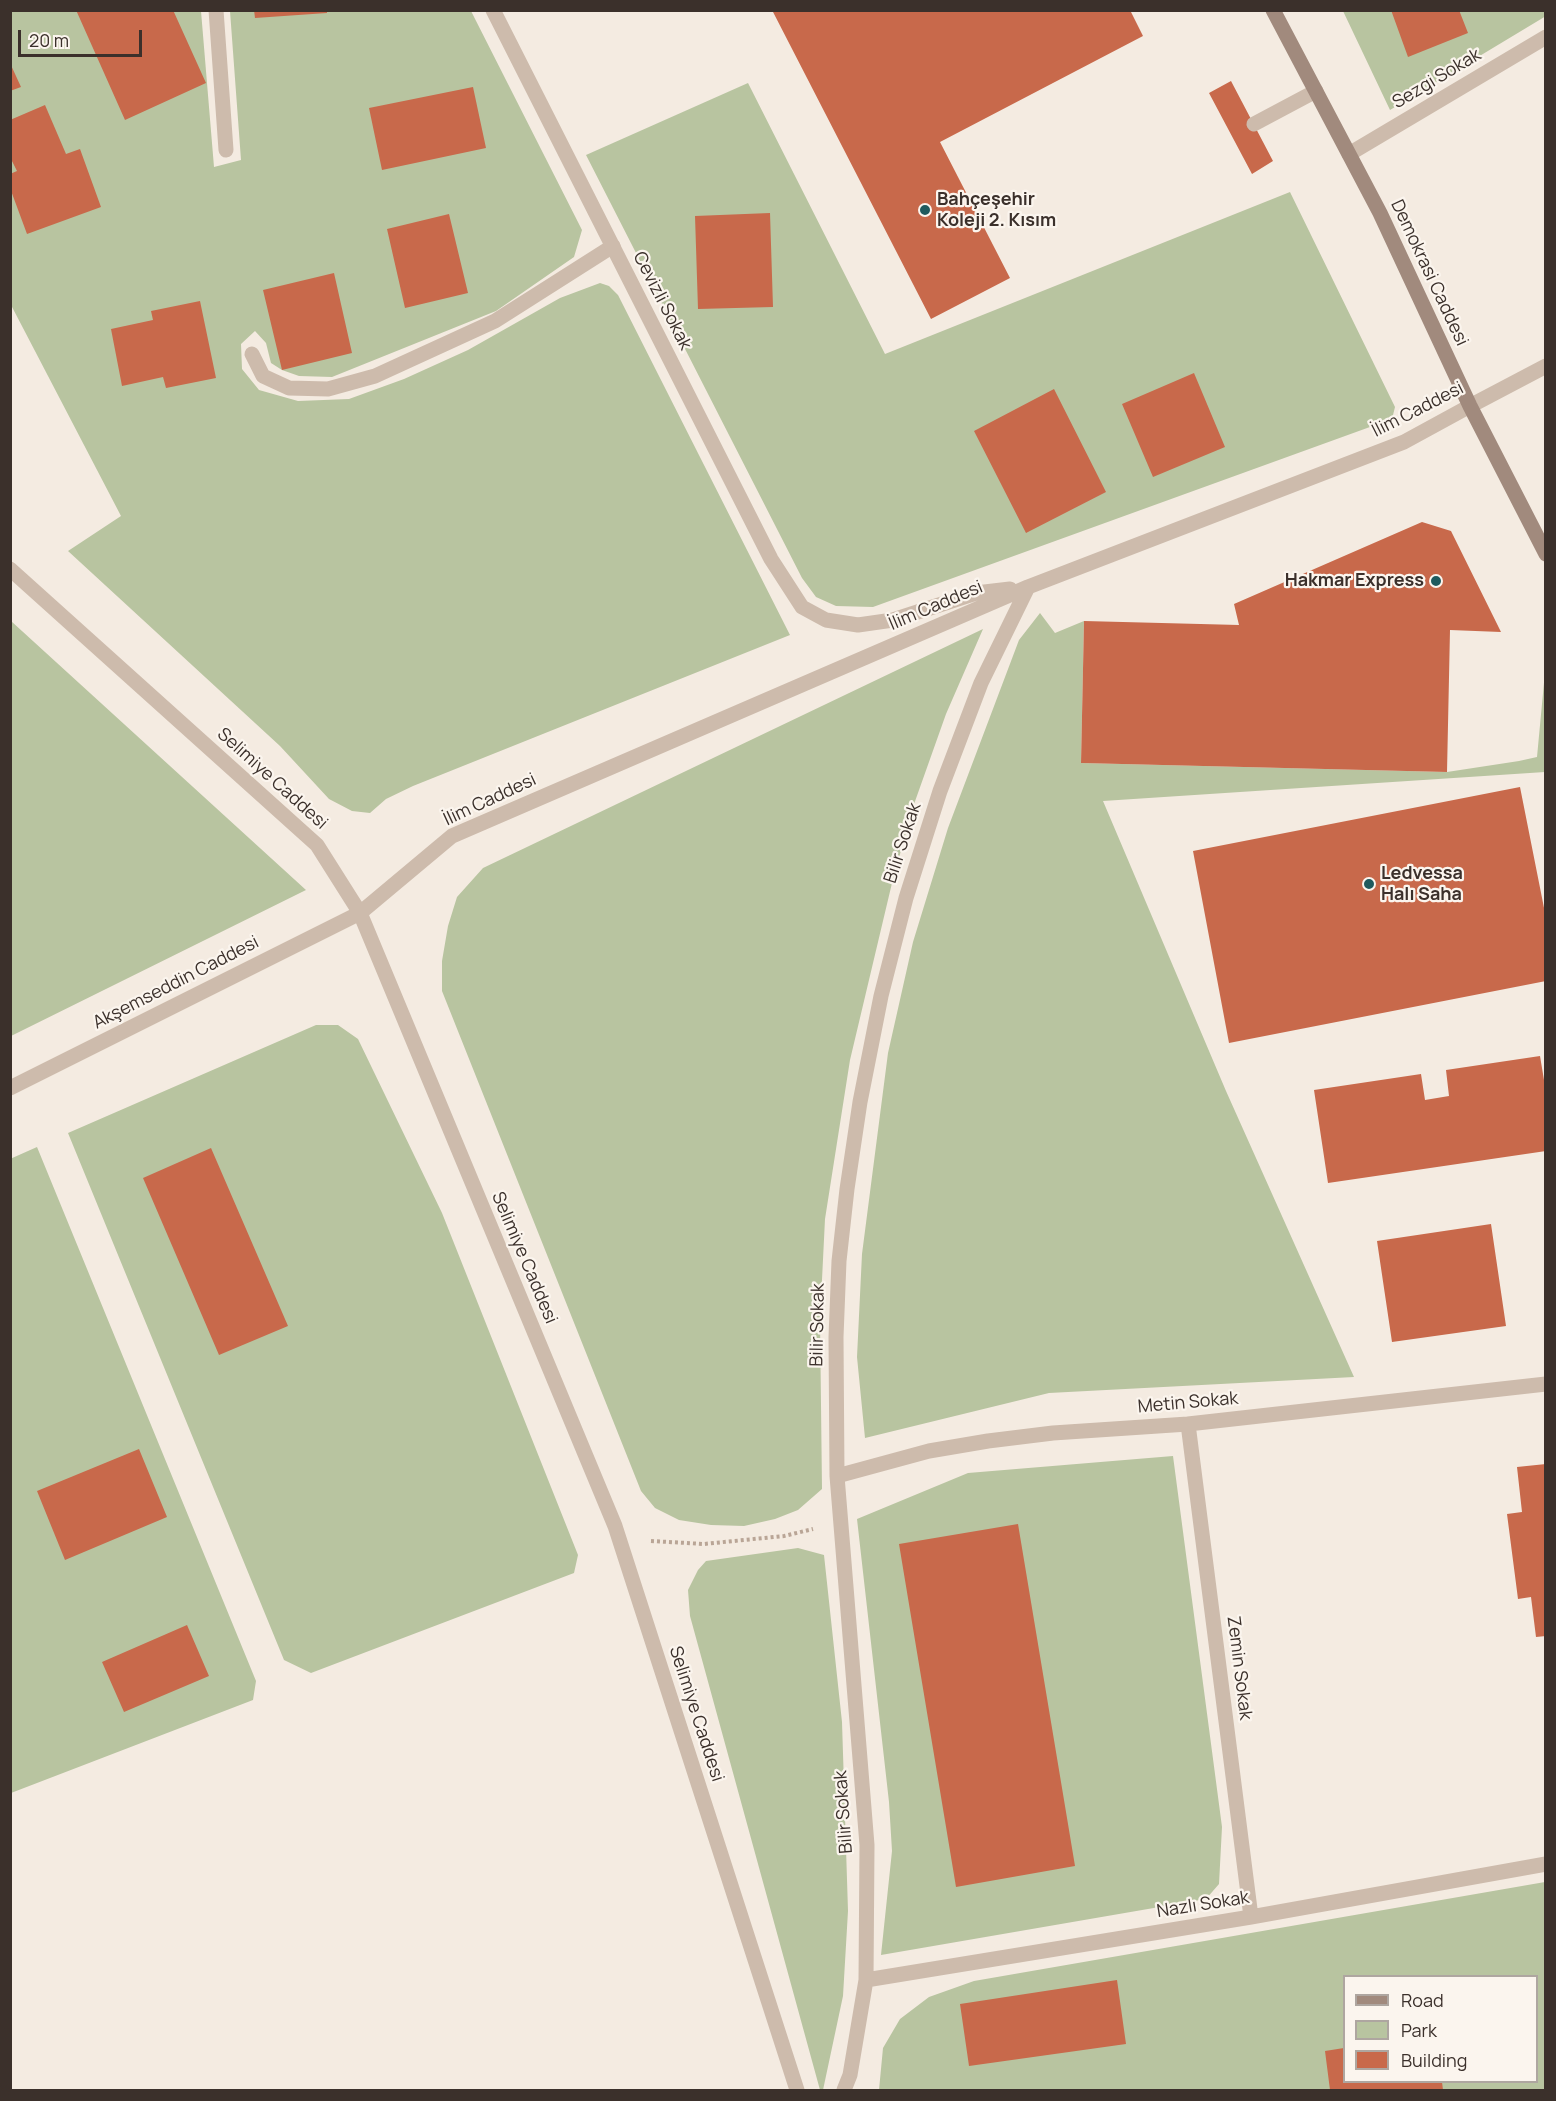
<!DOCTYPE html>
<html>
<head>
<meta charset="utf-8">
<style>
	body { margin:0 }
	#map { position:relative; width:1556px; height:2101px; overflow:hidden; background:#f4ebe1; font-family:Manrope,sans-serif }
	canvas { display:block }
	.frame { position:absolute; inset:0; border:12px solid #3b302b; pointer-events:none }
	.legend { position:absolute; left:1343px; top:1975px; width:195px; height:108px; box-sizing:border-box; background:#fbf5ee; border:2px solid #aea6a0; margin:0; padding:8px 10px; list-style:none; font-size:18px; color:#3b302b }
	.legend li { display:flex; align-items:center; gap:12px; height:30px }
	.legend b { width:30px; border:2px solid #aea6a0 }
	.scale { position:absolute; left:18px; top:30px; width:124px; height:27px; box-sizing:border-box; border:3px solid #3b302b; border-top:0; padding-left:8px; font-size:18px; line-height:21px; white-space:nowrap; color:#3b302b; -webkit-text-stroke:4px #fbf5ee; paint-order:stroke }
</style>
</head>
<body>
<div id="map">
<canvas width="1556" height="2101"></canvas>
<div class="frame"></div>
<ul class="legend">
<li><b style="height:8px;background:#a18a7d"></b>Road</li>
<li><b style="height:16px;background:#b8c4a0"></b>Park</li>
<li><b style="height:16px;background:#c8694b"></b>Building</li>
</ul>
<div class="scale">20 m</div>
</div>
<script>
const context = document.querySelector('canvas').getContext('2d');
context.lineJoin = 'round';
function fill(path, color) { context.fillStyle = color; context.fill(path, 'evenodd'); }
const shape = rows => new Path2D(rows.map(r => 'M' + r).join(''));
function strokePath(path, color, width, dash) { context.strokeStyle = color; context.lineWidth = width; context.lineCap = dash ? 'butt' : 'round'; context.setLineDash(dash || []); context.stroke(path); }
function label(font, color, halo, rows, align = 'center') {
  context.font = font + ' Manrope,sans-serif'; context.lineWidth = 4.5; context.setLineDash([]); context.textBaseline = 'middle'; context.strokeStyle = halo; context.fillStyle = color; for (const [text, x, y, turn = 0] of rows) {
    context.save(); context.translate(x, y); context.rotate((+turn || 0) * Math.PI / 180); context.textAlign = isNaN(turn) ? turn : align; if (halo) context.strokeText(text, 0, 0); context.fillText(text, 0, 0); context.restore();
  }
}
const green = shape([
	[1545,10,1546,16,1390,110,1343,11],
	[11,11,201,11,214,167,241,160,230,11,471,11,582,230,574,257,496,311,332,377,299,376,282,370,271,363,266,343,255,331,241,344,242,369,259,390,298,401,349,399,404,379,468,350,560,298,600,283,609,286,618,295,790,635,413,786,386,799,370,813,352,811,329,799,280,746,68,551,121,516,11,305],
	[748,83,885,354,1290,192,1395,407,1392,419,873,607,836,606,816,597,802,578,586,155],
	[1040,613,1055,633,1084,621,1081,763,1447,772,1519,761,1537,757,1545,672,1545,772,1103,801,1226,1091,1354,1377,1049,1393,865,1438,857,1357,862,1254,888,1053,913,942,948,828,1019,640],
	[11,621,306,890,11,1036,10,1036],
	[983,629,946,714,913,807,892,883,850,1060,825,1219,820,1320,822,1489,798,1510,775,1519,744,1526,711,1525,679,1520,655,1508,641,1491,442,991,442,961,448,926,457,897,483,868],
	[316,1025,338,1025,358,1039,442,1213,578,1555,574,1573,311,1673,284,1660,68,1133],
	[37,1147,256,1681,253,1700,11,1793,10,1159],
	[1173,1456,1222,1827,1219,1884,1206,1899,881,1955,892,1851,889,1802,857,1519,968,1473],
	[798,1548,824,1555,842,1722,848,1911,843,1996,823,2090,820,2090,690,1616,688,1590,698,1570,706,1561],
	[1545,1882,1545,2090,879,2090,883,2048,900,2019,929,1997,974,1981],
	[1344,1976,1536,1976,1536,2082,1344,2082]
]);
const building = shape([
	[76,10,173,10,206,83,125,120],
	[254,10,327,10,327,13,255,18],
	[772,10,1130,10,1143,36,940,142,1010,278,931,319],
	[1391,10,1459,10,1468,33,1408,57],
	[10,63,21,87,10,91],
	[1231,81,1273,161,1252,174,1209,93],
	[473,87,486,148,382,170,369,108],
	[45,105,66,154,80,149,101,207,27,234,10,188,10,174,17,171,10,157,10,120],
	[770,213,773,307,698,309,695,216],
	[449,214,468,293,405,308,387,229],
	[334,273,352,353,282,370,263,290],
	[200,301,216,378,166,388,163,377,122,386,111,329,153,320,151,311],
	[1194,373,1225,447,1153,477,1122,404],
	[1054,389,1106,492,1026,533,974,431],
	[1422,522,1451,531,1501,632,1450,630,1447,772,1081,763,1084,621,1239,625,1234,604],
	[1520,787,1546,918,1546,981,1229,1043,1193,851],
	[1540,1056,1546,1092,1546,1151,1328,1183,1314,1090,1421,1074,1425,1100,1449,1096,1446,1070],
	[211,1148,288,1326,219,1355,143,1178],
	[1491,1224,1506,1326,1392,1342,1377,1241],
	[139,1449,167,1517,65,1560,37,1491],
	[1546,1464,1546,1636,1536,1637,1531,1597,1518,1599,1507,1514,1522,1512,1517,1467],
	[1018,1524,1075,1866,956,1887,899,1544],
	[187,1625,209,1676,124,1712,102,1662],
	[1117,1980,1126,2044,969,2066,960,2004],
	[1344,2048,1344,2082,1442,2082,1443,2090,1330,2090,1325,2051]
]);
const path = shape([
	[651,1541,704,1544,784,1536,813,1529]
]);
const service = shape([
	[216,10,226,150],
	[1254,124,1316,91],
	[252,354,263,376,289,388,328,389,375,376,495,321,613,246]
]);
const minor = shape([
	[493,10,771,559,802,607,826,620,858,625,893,620,976,593,1010,589],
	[1349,154,1546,37],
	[10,569,317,845,360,913,615,1526,797,2090],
	[10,1088,360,913,452,836,1028,587,1404,442,1470,406],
	[1188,1424,1251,1917],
	[837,1476,929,1451,988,1441,1053,1433,1188,1424,1546,1384],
	[866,1980,1251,1917,1546,1864],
	[844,2090,850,2075,866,1980,867,1845,837,1476,836,1337,839,1261,847,1189,860,1102,881,996,906,898,940,791,981,683,1028,587]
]);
const tertiary = shape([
	[1470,406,1546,366]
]);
const secondary = shape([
	[1273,10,1380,213,1470,406,1546,554]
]);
const markers = [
	[925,210,6,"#1f5a5e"],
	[1436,581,6,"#1f5a5e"],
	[1369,884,6,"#1f5a5e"]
];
const streetNames = [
	["Sezgi Sokak",1437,79,-31],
	["Demokrasi Caddesi",1429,273,65],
	["Cevizli Sokak",662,301,63],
	["İlim Caddesi",1418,410,-27],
	["İlim Caddesi",936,606,-23],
	["Selimiye Caddesi",272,779,42],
	["İlim Caddesi",490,800,-25],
	["Bilir Sokak",903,843,-72],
	["Akşemseddin Caddesi",176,983,-27],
	["Selimiye Caddesi",524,1258,67],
	["Bilir Sokak",818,1325,-89],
	["Metin Sokak",1188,1403,-5],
	["Zemin Sokak",1239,1668,83],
	["Selimiye Caddesi",696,1714,72],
	["Bilir Sokak",844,1812,-94],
	["Nazlı Sokak",1203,1905,-9]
];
const poiNames = [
	["Bahçeşehir",937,200],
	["Koleji 2. Kısım",937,221],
	["Hakmar Express",1424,581,"right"],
	["Ledvessa",1381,874],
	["Halı Saha",1381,895]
];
fill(green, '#b8c4a0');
fill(building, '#c8694b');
strokePath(path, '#b9a596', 4, [3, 3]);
strokePath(service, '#cdbbac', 15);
strokePath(minor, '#cdbbac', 15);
strokePath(tertiary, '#cdbbac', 15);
strokePath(secondary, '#a18a7d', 15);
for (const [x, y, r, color] of markers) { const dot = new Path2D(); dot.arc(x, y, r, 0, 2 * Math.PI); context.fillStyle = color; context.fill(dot); strokePath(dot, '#fbf5ee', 2); }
label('18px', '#3b302b', '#fbf5ee', streetNames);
label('bold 18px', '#3b302b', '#fbf5ee', poiNames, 'left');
</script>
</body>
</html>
